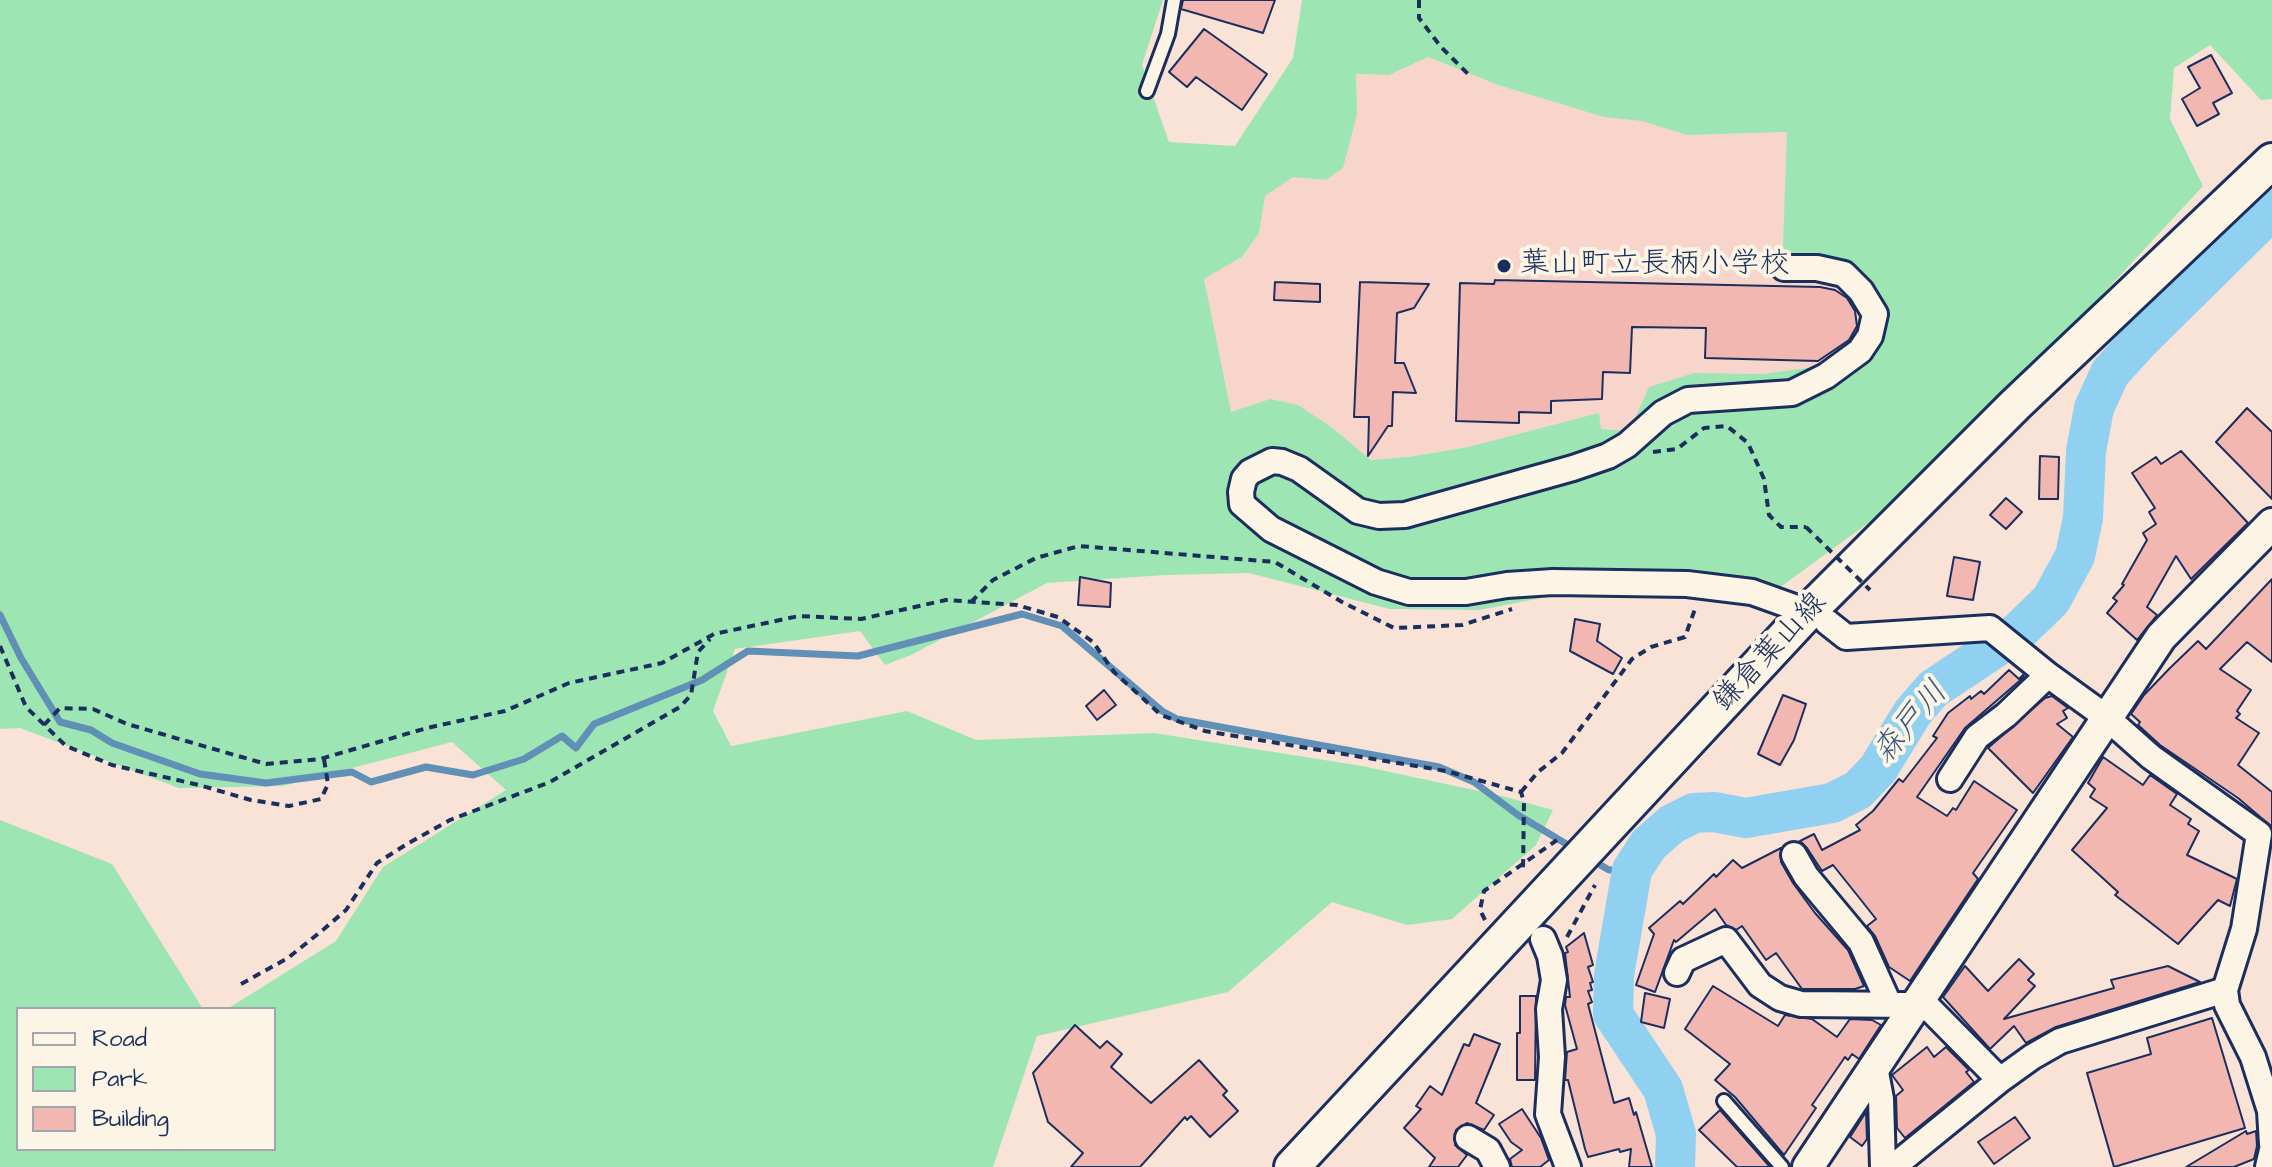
<!DOCTYPE html>
<html>
<head>
<meta charset="utf-8">
<style>
	body { margin:0 }
	#map { position:relative; width:2272px; height:1167px; overflow:hidden; background:#f9e2d6; font-family:"Architects Daughter",sans-serif }
	canvas { display:block }
	.legend { position:absolute; left:16px; top:1007px; width:260px; height:144px; box-sizing:border-box; background:#fcf5e5; border:2px solid #a2a6af; margin:0; padding:10px 14px; list-style:none; font-size:24px; color:#1b2f5e }
	.legend li { display:flex; align-items:center; gap:16px; height:40px }
	.legend b { width:40px; border:2px solid #a2a6af }
</style>
</head>
<body>
<div id="map">
<canvas width="2272" height="1167"></canvas>
<ul class="legend">
<li><b style="height:10px;background:#fcf5e5"></b>Road</li>
<li><b style="height:22px;background:#9de5b3"></b>Park</li>
<li><b style="height:22px;background:#f3b7b2"></b>Building</li>
</ul>
</div>
<script>
const context = document.querySelector('canvas').getContext('2d');
context.lineJoin = 'round';
function fill(path, color) { context.fillStyle = color; context.fill(path, 'evenodd'); }
const shape = rows => new Path2D(rows.map(r => 'M' + r).join(''));
function strokePath(path, color, width, dash) { context.strokeStyle = color; context.lineWidth = width; context.lineCap = dash ? 'butt' : 'round'; context.setLineDash(dash || []); context.stroke(path); }
function label(font, color, halo, rows, align = 'center') {
  context.font = font + ' "Architects Daughter","Klee One",sans-serif'; context.lineWidth = 8; context.setLineDash([]); context.textBaseline = 'middle'; context.strokeStyle = halo; context.fillStyle = color; for (const [text, x, y, turn = 0] of rows) {
    context.save(); context.translate(x, y); context.rotate((+turn || 0) * Math.PI / 180); context.textAlign = isNaN(turn) ? turn : align; if (halo) context.strokeText(text, 0, 0); context.fillText(text, 0, 0); context.restore();
  }
}
const built = shape([
	[1428,57,1498,85,1604,117,1642,121,1687,135,1788,132,1782,275,1828,280,1851,292,1860,315,1859,332,1846,349,1821,366,1762,374,1694,373,1629,431,1601,429,1598,414,1468,447,1408,457,1371,460,1334,429,1270,399,1231,413,1204,279,1242,257,1259,233,1264,196,1294,176,1326,180,1357,114,1356,74,1389,75]
]);
const green = shape([
	[0,0,1163,0,1142,65,1169,142,1235,146,1293,58,1302,0,2272,0,2272,99,2261,100,2210,45,2174,68,2170,119,2203,186,2010,394,1897,502,1779,588,1693,569,1479,610,1390,609,1249,573,1165,575,1047,583,911,655,885,665,860,631,735,649,713,711,731,746,907,711,976,740,1154,733,1362,766,1502,796,1553,810,1536,845,1452,919,1407,925,1332,902,1228,992,1037,1036,993,1167,0,1167,0,820,112,864,203,1009,18,1009,18,1149,274,1149,274,1009,227,1009,336,941,383,867,506,790,452,742,283,786,179,788,20,728,0,729],
	[1428,57,1498,85,1604,117,1642,121,1687,135,1787,132,1782,276,1828,280,1851,292,1860,315,1859,332,1846,349,1821,366,1762,374,1694,373,1649,387,1629,431,1601,429,1599,413,1468,447,1408,457,1371,460,1334,429,1298,405,1270,399,1231,412,1204,279,1242,257,1259,233,1265,196,1293,177,1326,180,1343,168,1357,114,1356,74,1389,75]
]);
const stream = shape([
	[0,615,21,658,60,722,91,730,112,743,200,774,266,783,352,772,371,782,426,767,473,775,524,759,562,736,576,748,594,724,702,680,748,651,858,656,1022,614,1062,626,1162,711,1177,719,1439,767,1474,782,1518,815,1573,848],
	[1590,859,1609,870,1632,870]
]);
const river = shape([
	[1675,1167,1676,1134,1663,1089,1613,1014,1614,975,1632,870,1649,844,1672,824,1694,813,1714,812,1746,818,1832,803,1858,790,1878,769,1913,712,1933,689,2017,633,2051,600,2075,556,2083,518,2086,451,2094,408,2110,373,2139,341,2272,210]
]);
const building = shape([
	[1183,0,1275,0,1263,33,1181,9,1183,0],
	[1204,29,1267,74,1242,110,1196,77,1187,87,1169,72,1204,29],
	[2211,55,2232,93,2213,103,2219,114,2197,126,2182,99,2200,88,2188,67,2211,55],
	[1495,280,1820,287,1835,290,1847,298,1855,311,1857,326,1849,340,1818,361,1705,358,1706,328,1632,327,1630,373,1603,372,1602,399,1551,401,1551,413,1519,412,1519,423,1456,421,1460,283,1494,284,1495,280],
	[1275,282,1320,284,1320,302,1274,300,1275,282],
	[1360,282,1429,284,1414,308,1397,313,1395,363,1404,363,1416,393,1393,392,1392,426,1388,426,1368,456,1369,417,1354,417,1360,282],
	[2247,408,2272,432,2272,499,2216,442,2247,408],
	[2181,451,2248,523,2191,579,2176,556,2147,607,2157,615,2137,640,2107,613,2117,601,2113,598,2124,585,2122,584,2147,540,2143,533,2156,524,2149,512,2155,508,2132,473,2156,457,2161,464,2181,451],
	[2040,456,2059,457,2058,499,2039,499,2040,456],
	[2006,498,2022,512,2006,529,1990,515,2006,498],
	[1954,557,1980,562,1973,600,1947,596,1954,557],
	[1080,577,1111,583,1110,607,1078,605,1080,577],
	[2272,579,2272,662,2247,642,2220,669,2251,690,2237,711,2240,714,2236,718,2259,733,2238,765,2272,792,2272,827,2238,798,2160,745,2138,725,2140,722,2131,714,2144,695,2170,668,2198,641,2206,649,2272,579],
	[1575,619,1600,624,1597,641,1622,658,1613,674,1570,651,1575,619],
	[2009,670,2019,679,2023,675,2024,677,1965,728,1917,797,1947,816,1953,808,1956,810,1974,781,2017,810,1973,873,1978,879,1910,981,1889,967,1875,936,1867,926,1876,919,1861,900,1833,865,1822,871,1807,848,1800,841,1814,834,1822,850,1860,830,1856,825,1873,811,1899,779,1903,782,1937,738,1933,736,1948,713,1970,696,1971,699,1981,691,1984,694,2009,670],
	[1104,690,1116,705,1097,720,1086,706,1104,690],
	[1783,695,1806,704,1794,740,1780,765,1758,754,1783,695],
	[2052,696,2068,708,2063,711,2067,718,2057,724,2073,737,2033,793,1988,748,2045,698,2052,696],
	[2103,757,2143,785,2150,775,2177,794,2170,805,2191,819,2188,824,2199,831,2187,855,2237,879,2230,906,2218,900,2178,944,2115,895,2118,892,2072,850,2107,808,2090,797,2095,789,2088,783,2103,757],
	[1781,848,1781,862,1793,883,1815,913,1848,950,1864,986,1855,989,1802,989,1776,953,1766,960,1742,926,1736,930,1726,925,1715,909,1676,942,1674,940,1655,992,1636,985,1654,934,1649,928,1680,901,1683,904,1714,874,1716,877,1733,860,1742,868,1781,848],
	[1584,933,1593,965,1588,967,1593,982,1590,983,1592,990,1588,991,1592,1002,1588,1004,1614,1103,1629,1098,1634,1115,1636,1112,1652,1167,1629,1167,1631,1149,1620,1152,1619,1149,1588,1157,1585,1149,1568,1080,1565,1080,1567,1052,1577,1049,1565,1005,1566,997,1570,997,1565,953,1568,952,1566,947,1584,933],
	[2019,959,2034,974,2028,980,2035,986,2004,1019,2114,988,2111,980,2168,966,2200,982,2056,1027,2026,1043,2014,1026,1990,1049,1943,997,1965,966,1988,991,2019,959],
	[1713,986,1778,1026,1785,1015,1812,1019,1837,1037,1850,1019,1872,1020,1881,1025,1859,1059,1852,1054,1848,1060,1845,1057,1812,1105,1816,1108,1784,1155,1735,1097,1715,1080,1730,1064,1685,1029,1713,986],
	[1645,993,1670,999,1664,1028,1641,1022,1645,993],
	[1520,996,1536,996,1535,1080,1517,1080,1517,1033,1520,1033,1520,996],
	[2212,1018,2245,1128,2114,1167,2087,1073,2151,1054,2147,1038,2212,1018],
	[1075,1025,1100,1048,1107,1041,1122,1054,1111,1067,1151,1103,1199,1060,1227,1091,1223,1095,1238,1111,1210,1137,1191,1116,1187,1120,1185,1117,1140,1167,1071,1167,1083,1153,1048,1122,1033,1073,1075,1025],
	[1474,1034,1500,1044,1476,1103,1494,1115,1484,1130,1467,1123,1456,1130,1455,1145,1467,1155,1458,1167,1429,1167,1435,1158,1404,1128,1421,1109,1416,1106,1430,1086,1442,1095,1464,1044,1469,1046,1474,1034],
	[1927,1047,1934,1057,1946,1047,1969,1070,1966,1072,1974,1082,1905,1138,1897,1128,1896,1096,1903,1090,1892,1075,1927,1047],
	[1522,1109,1541,1138,1549,1160,1540,1167,1512,1167,1510,1159,1522,1150,1511,1142,1499,1124,1522,1109],
	[1720,1110,1770,1167,1737,1167,1699,1130,1720,1110],
	[1866,1112,1867,1139,1862,1146,1850,1137,1866,1112],
	[2015,1117,2030,1138,1994,1164,1978,1142,2015,1117],
	[2246,1131,2247,1134,2256,1131,2257,1146,2254,1159,2234,1167,2186,1167,2246,1131]
]);
const path = shape([
	[1419,0,1419,18,1441,47,1468,74],
	[1653,452,1677,449,1704,428,1727,426,1748,443,1764,479,1769,515,1781,527,1806,527],
	[971,602,993,580,1036,558,1079,546,1275,562,1342,602,1394,628,1462,625,1512,609],
	[0,646,26,707,66,746,112,765,199,785,251,800,289,806,321,799,328,784,324,759],
	[44,725,60,708,93,709,127,724,266,764,320,759,427,728,505,711,569,683,662,663,714,634,799,616,861,619,946,600,1017,605,1058,617,1093,642,1114,672,1161,715,1205,731,1446,771,1521,792,1524,802,1523,871],
	[1521,792,1538,772,1562,753,1632,659,1651,647,1685,637,1695,609],
	[1485,920,1480,910,1484,891,1557,840],
	[1567,937,1595,885],
	[241,984,288,958,324,929,346,910,377,863,407,844,450,820,550,782,680,707,691,695,698,652,710,639]
]);
const service = shape([
	[1147,91,1168,34,1174,0],
	[1724,1101,1782,1167]
]);
const minor = shape([
	[1784,268,1817,268,1844,274,1861,291,1875,314,1870,336,1860,351,1826,376,1792,393,1688,400,1663,413,1627,445,1608,456,1573,468,1405,515,1379,516,1358,511,1299,469,1282,462,1272,461,1250,472,1244,479,1241,492,1242,504,1271,529,1376,582,1409,592,1466,592,1507,585,1553,582,1687,584,1752,592,1808,612],
	[1827,622,1846,637,1990,628,2048,675,2106,717,2151,757,2259,834,2244,929,2225,990,2227,1005,2253,1057,2270,1111,2272,1144],
	[1950,779,1977,737,2006,715,2048,675],
	[1794,855,1806,876,1861,942,1889,1004],
	[1543,939,1550,956,1554,980,1549,1009,1552,1057,1548,1114,1568,1167],
	[1677,973,1683,960,1726,940,1760,985,1780,998,1801,1004,1915,1005],
	[1919,998,2000,1080],
	[1875,1067,1881,1099,1883,1167],
	[1468,1138,1488,1150,1497,1167],
	[1893,1167,2000,1080,2032,1057,2060,1041,2225,990],
	[2268,1167,2272,1150]
]);
const tertiary = shape([
	[1808,1167,2161,637,2272,524]
]);
const secondary = shape([
	[1292,1167,1808,612,2015,405,2272,161]
]);
const pathBridge = shape([
	[1806,527,1870,590]
]);
const markers = [
	[1504,266,8,"#1b2f5e"]
];
const poiNames = [
	["葉山町立長柄小学校",1520,266]
];
const streetNames = [
	["鎌倉葉山線",1771,653,-47]
];
const waterNames = [
	["森戸川",1912,724,-50]
];
fill(built, '#f7d5cb');
fill(green, '#9de5b3');
strokePath(stream, '#6190b6', 7);
strokePath(river, '#90d0f1', 40);
fill(building, '#f3b7b2');
strokePath(building, '#1b2f5e', 2);
strokePath(service, '#1b2f5e', 18);
strokePath(minor, '#1b2f5e', 30);
strokePath(tertiary, '#1b2f5e', 36);
strokePath(secondary, '#1b2f5e', 40);
strokePath(path, '#1b2f5e', 4, [8, 6]);
strokePath(service, '#fcf5e5', 12);
strokePath(minor, '#fcf5e5', 24);
strokePath(tertiary, '#fcf5e5', 30);
strokePath(secondary, '#fcf5e5', 34);
strokePath(pathBridge, '#1b2f5e', 4, [8, 6]);
for (const [x, y, r, color] of markers) { const dot = new Path2D(); dot.arc(x, y, r, 0, 2 * Math.PI); context.fillStyle = color; context.fill(dot); strokePath(dot, '#fcf5e5', 3); }
label('30px', '#1b2f5e', '#fcf5e5', poiNames, 'left');
label('30px', '#1b2f5e', '#fcf5e5', streetNames);
label('italic 32px', '#385783', '#fcf5e5', waterNames);
</script>
</body>
</html>
